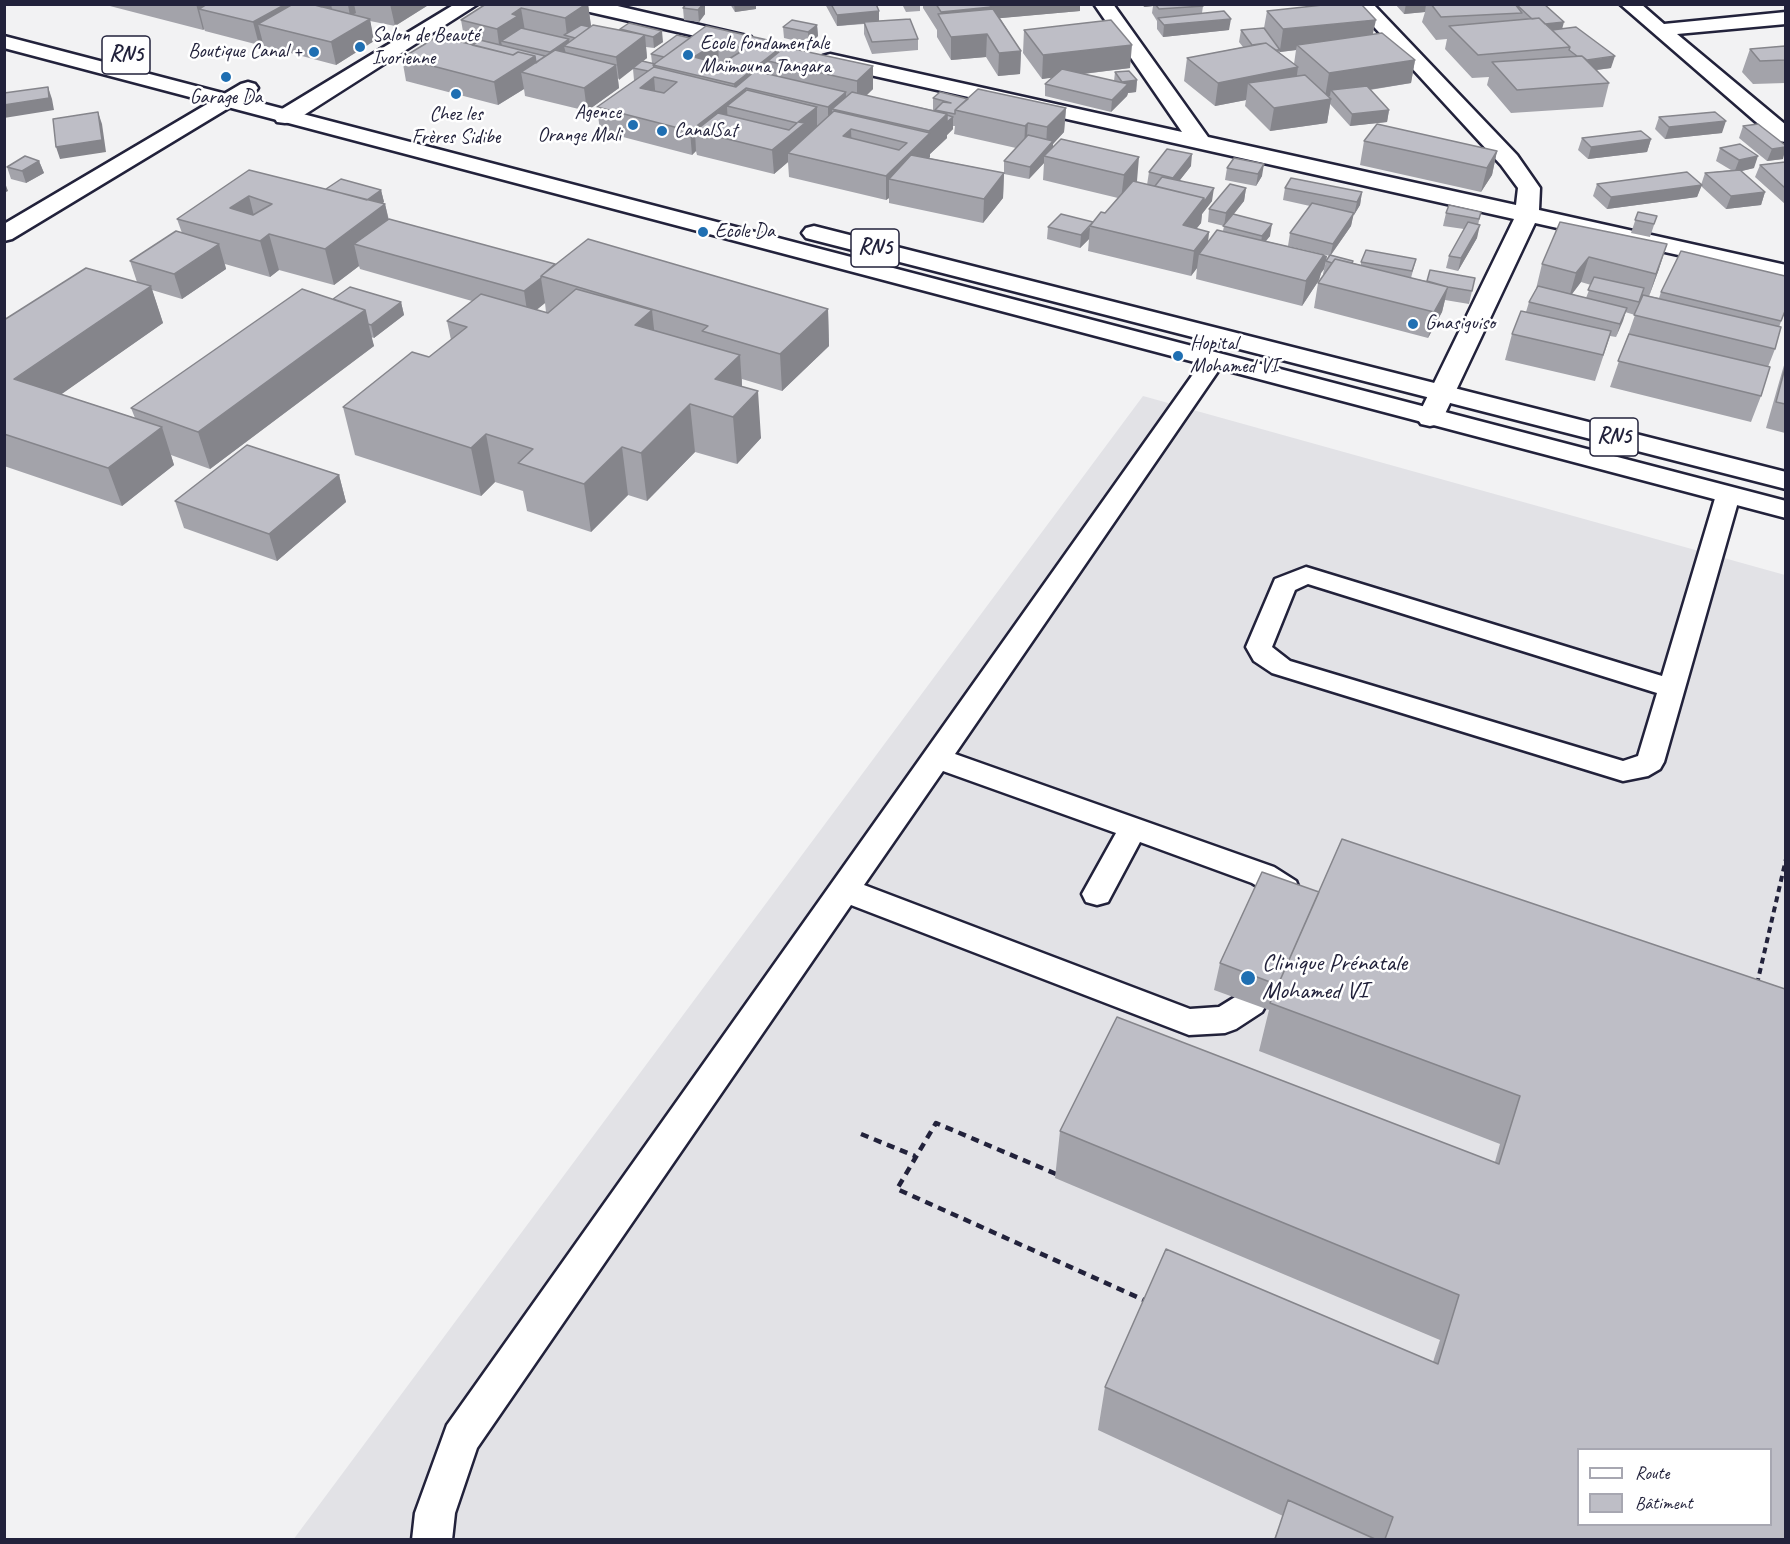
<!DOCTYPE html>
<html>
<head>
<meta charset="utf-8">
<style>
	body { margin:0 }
	#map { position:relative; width:1790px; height:1544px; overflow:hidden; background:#f2f2f3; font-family:Caveat,sans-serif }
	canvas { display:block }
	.frame { position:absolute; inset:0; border:6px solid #22223b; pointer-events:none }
	.legend { position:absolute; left:1577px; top:1448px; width:195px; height:78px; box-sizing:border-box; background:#fff; border:2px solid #a7a7b1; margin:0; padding:8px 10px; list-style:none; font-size:18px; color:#22223b }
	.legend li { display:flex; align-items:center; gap:12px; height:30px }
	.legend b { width:30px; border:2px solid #a7a7b1 }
</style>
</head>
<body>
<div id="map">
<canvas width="1790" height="1544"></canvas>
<div class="frame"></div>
<ul class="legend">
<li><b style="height:8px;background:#fff"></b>Route</li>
<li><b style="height:16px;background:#bebec6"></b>Bâtiment</li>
</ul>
</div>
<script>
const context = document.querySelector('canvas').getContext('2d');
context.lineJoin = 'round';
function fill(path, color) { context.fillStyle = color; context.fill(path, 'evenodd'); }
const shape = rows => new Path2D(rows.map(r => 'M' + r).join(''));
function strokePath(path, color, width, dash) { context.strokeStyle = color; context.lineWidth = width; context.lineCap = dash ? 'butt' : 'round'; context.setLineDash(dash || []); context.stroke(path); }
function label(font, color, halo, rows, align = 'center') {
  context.font = font + ' Caveat,sans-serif'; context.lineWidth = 5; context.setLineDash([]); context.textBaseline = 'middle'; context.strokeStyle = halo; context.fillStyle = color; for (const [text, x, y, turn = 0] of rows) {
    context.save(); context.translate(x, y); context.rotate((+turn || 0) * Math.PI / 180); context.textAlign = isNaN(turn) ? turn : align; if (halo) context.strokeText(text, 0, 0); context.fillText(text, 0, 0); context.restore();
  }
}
const built = shape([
	[1143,396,1785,575,1785,1539,293,1540],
	[1578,1450,1770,1450,1770,1524,1578,1524]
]);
const pathFar1 = shape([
	[1757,984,1786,859]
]);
const path = shape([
	[861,1134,915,1156],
	[1056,1174,936,1123,897,1189,1146,1301]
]);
const lane = shape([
	[1214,354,1222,356,1225,361,955,754,1274,867,1296,881,1303,899,1299,907,1288,911,1277,907,1272,895,1252,883,1140,842,1108,902,1097,905,1086,902,1082,894,1116,833,943,771,864,885,1190,1009,1219,1007,1240,994,1251,990,1262,994,1267,1003,1262,1012,1236,1029,1225,1033,1189,1035,851,905,477,1448,455,1513,452,1540,412,1540,415,1513,447,1425,1206,356,1214,354],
	[1728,488,1737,490,1740,495,1664,762,1660,769,1648,776,1623,781,1272,673,1254,661,1246,647,1275,579,1306,567,1662,676,1716,495,1719,490,1728,488],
	[1308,584,1657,693,1638,756,1623,761,1290,661,1272,647,1295,590,1308,584]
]);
const street = shape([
	[455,4,478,4,293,122,285,123,277,122,274,117,277,112,455,4],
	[572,4,609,4,751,37,754,41,751,45,744,47,581,10,574,8,572,4],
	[1094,4,1113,4,1208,137,1516,205,1518,188,1501,165,1353,4,1373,4,1517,155,1540,188,1539,210,1786,265,1786,279,1535,223,1443,418,1439,424,1430,426,1421,424,1417,418,1514,219,830,66,823,64,820,60,823,56,830,54,1182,132,1094,4],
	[1620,4,1641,4,1664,24,1786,12,1786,24,1677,34,1786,125,1786,142,1778,141,1620,4],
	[248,82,255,84,258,88,255,92,12,239,4,241,4,224,241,84,248,82]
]);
const highway = shape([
	[4,36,1786,501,1786,518,4,48,4,36],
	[814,226,1786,472,1786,489,806,238,802,233,806,228,814,226]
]);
const wall = shape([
	[102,4,288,4,289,7,293,4,430,4,395,26,370,21,374,41,336,65,264,46,263,43,259,45,205,31,204,29,203,30],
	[486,4,588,4,591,26,589,27,620,30,620,29,629,23,663,42,654,48,646,47,647,58,643,61,652,63,651,54,690,38,785,47,873,66,873,89,866,96,933,110,933,98,968,99,1066,108,1064,132,1053,144,1053,147,1061,139,1137,181,1136,182,1147,185,1149,172,1191,166,1180,180,1212,201,1202,214,1201,223,1196,229,1209,232,1208,242,1223,231,1224,226,1208,222,1209,209,1246,188,1244,201,1234,214,1270,236,1266,241,1327,256,1324,269,1321,273,1319,280,1302,306,1196,279,1197,268,1191,276,1088,251,1089,239,1080,248,1047,239,1048,227,1093,222,1105,213,1118,198,1043,180,1044,163,1029,179,1004,174,1003,198,983,223,889,203,889,198,886,200,789,177,788,162,774,174,697,155,696,151,692,155,600,131,597,107,635,80,634,80,633,69,618,79,619,88,587,111,525,96,524,89,498,105,406,81,402,58,465,43,461,20],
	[953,126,955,126,954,134,1016,148,1004,161,1004,173,929,158,930,157,930,154,947,138,947,135,953,129],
	[705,4,705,14,699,22,684,20,683,8],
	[730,4,756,4,756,9,735,12],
	[825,4,876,4,879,21,918,39,918,50,872,54,864,34,864,24,837,26],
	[902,4,920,4,920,11,906,12],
	[923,4,1080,4,1080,11,1000,18,1021,51,1020,74,998,76,986,57,951,60,937,37,937,30,923,8],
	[1142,4,1202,4,1203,6,1202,13,1229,30,1163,37,1157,29,1157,21,1152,13,1153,6,1144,7],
	[1395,4,1544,4,1563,29,1611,68,1597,70,1609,83,1603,107,1511,113,1487,85,1489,77,1472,78,1445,49,1447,39,1436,40,1422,22,1425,12,1404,14],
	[1267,11,1373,34,1415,60,1411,83,1370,90,1389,110,1387,122,1350,126,1330,104,1327,123,1270,131,1245,106,1246,100,1215,106,1184,81,1187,58,1243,47,1239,42,1241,30,1264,28],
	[1296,50,1294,64,1280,53,1280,52],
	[817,25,818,36,809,44,784,38,783,27],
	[1024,30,1130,68,1083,74,1114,81,1115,72,1137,80,1136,92,1128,93,1127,96,1111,112,1045,96,1045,84,1053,77,1042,79,1023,53],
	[1785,46,1785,83,1753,84,1742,72,1750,49],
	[1659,117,1722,133,1665,139,1655,129],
	[1758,124,1783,159,1767,161,1739,138,1743,126],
	[1582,138,1651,139,1647,152,1588,159,1578,150],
	[1364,141,1497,151,1492,175,1481,192,1360,165],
	[1720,148,1754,168,1741,171,1765,192,1761,205,1726,209,1701,186,1697,197,1607,209,1593,196,1597,184,1701,185,1705,173,1731,170,1716,161],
	[1234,158,1262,176,1256,186,1225,180,1227,168],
	[39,161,44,173,26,183,11,179,7,167],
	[1785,162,1785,204,1755,177,1760,165],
	[249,170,326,189,381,190,384,202,382,203,385,204,389,220,555,264,828,309,829,346,782,391,742,379,742,386,761,438,737,464,695,452,647,501,628,495,591,532,527,511,523,491,495,482,481,496,355,455,343,407,429,357,451,340,447,321,472,301,360,269,359,266,334,285,279,270,270,277,225,264,226,269,182,299,152,290,163,323,61,394,135,418,131,408,333,299,401,302,404,315,374,338,371,337,374,346,210,469,171,455,174,465,122,506,4,466,4,320,137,282,130,261,182,233,177,219],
	[545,303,546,312,549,313,548,313,536,310],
	[1285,188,1362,192,1360,205,1354,215,1353,214,1351,226,1331,255,1353,261,1353,263,1361,265,1361,262,1416,259,1411,278,1427,281,1475,278,1469,304,1445,300,1442,312,1428,338,1314,308,1318,283,1324,274,1323,274,1326,261,1330,256,1288,246,1290,233,1310,206,1283,200],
	[1481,212,1478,225,1477,238,1458,271,1446,268,1449,256,1464,229,1443,226,1446,213],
	[1638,212,1657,216,1650,237,1631,233],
	[1560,222,1659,269,1649,296,1659,298,1661,292,1785,311,1779,327,1775,349,1768,367,1761,396,1751,422,1610,387,1635,315,1625,312,1616,337,1610,336,1595,381,1505,360,1512,334,1526,312,1529,302,1536,289,1542,264],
	[1581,282,1591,285,1586,298,1572,294],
	[1785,362,1785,433,1766,428,1782,372],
	[339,475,346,502,277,561,184,528,175,501],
	[1319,892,1785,989,1785,1539,1274,1539,1283,1516,1098,1430,1105,1387,1433,1362,1440,1340,1055,1178,1060,1131,1495,1162,1500,1144,1259,1051,1269,1010,1214,990,1220,963]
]);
const shadedWall = shape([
	[196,4,243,4,199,9,204,29,203,30],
	[286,4,288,4,293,26,258,24,263,43,259,45,253,22],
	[327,4,331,4,333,14,320,8],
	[354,4,356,13,350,16,348,5],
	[390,4,430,4,395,26],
	[586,4,588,4,591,26,573,37,567,36,565,18],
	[703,4,705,4,705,14,699,22,698,10],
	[734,4,756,4,756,9,735,12],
	[987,4,1080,4,1080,11,991,19,940,19,941,12],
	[1145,4,1153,4,1153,6,1144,7],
	[1406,4,1426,4,1425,12,1404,14],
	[521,8,525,31,501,41,503,51,500,52,497,29,512,14],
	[879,11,879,22,837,26,837,15],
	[370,19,374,41,336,65,331,42],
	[1231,19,1229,30,1163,37,1164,25],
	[1376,20,1371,42,1297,45,1296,50,1280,52,1280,50,1283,29],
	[1564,22,1561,33,1550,35,1539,25],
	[817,25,818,36,809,44,808,32],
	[662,31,663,42,654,48,653,37],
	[987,34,986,57,951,60,951,37],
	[645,35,647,58,619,80,616,57],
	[569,39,570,47,564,46,566,54,550,58,550,52],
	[718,42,719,65,694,57],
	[785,44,786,65,768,61,769,81,746,88,747,111,727,106,728,127,695,131,696,151,692,155,690,131,735,97,734,84],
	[1132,45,1130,68,1042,79,1043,55],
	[1021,51,1020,74,998,76,999,53],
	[535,56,537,76,521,72,524,89,498,105,494,82],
	[1615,56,1611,68,1580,72,1583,61],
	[1415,60,1411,83,1335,95,1331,90,1330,96,1325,97,1329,73],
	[616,65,619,88,587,111,584,88],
	[873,66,873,89,857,104,857,81],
	[1298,67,1295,90,1248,83,1246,100,1215,106,1218,83],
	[654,77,656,101,640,88],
	[1137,80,1136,92,1128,93,1127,96,1111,112,1112,100,1122,91,1122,82],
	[48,87,52,99,54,110,4,118,4,105],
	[846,92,846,112,832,109,833,127,828,131,828,107],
	[1331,99,1327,123,1270,131,1274,108],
	[817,107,817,131,788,153,788,162,774,174,772,150,798,122],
	[1066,108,1064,132,1053,144,1053,153,1044,156,1044,163,1029,179,1030,167,1046,149,1047,127],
	[1389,110,1387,122,1350,126,1352,114],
	[98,112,102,124,106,152,60,159,56,147],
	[947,114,947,122,953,117,953,129,947,135,947,138,930,154,930,157,904,182,889,179,889,198,886,200,886,176,929,134,929,131],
	[1726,121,1722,133,1665,139,1669,127],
	[1028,123,1026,147,1024,150,1025,126],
	[851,129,852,153,843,136],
	[1651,139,1647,152,1588,159,1591,147],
	[1785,147,1785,151,1783,159,1767,161,1772,149],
	[1497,151,1492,175,1481,192,1487,168],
	[1192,154,1191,166,1172,190,1173,178],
	[1758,156,1754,168,1734,173,1739,160],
	[1139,157,1137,181,1121,199,1124,175],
	[39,161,44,173,26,183,22,171],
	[1264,164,1262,176,1256,186,1258,174],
	[1004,173,1003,198,983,223,984,199],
	[4,180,8,191,4,193],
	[1702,185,1697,197,1607,209,1611,197],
	[1214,188,1212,201,1202,214,1201,223,1181,248,1183,225,1204,198],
	[1246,188,1244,201,1224,226,1226,213],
	[381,190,384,202,350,226,347,214],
	[1362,192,1360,205,1354,215,1357,202],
	[1765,192,1761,205,1726,209,1731,196],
	[249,196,258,232,230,208],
	[385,204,393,240,354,244,359,266,334,285,325,249],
	[1354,213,1351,226,1330,256,1333,244],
	[1272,224,1270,236,1260,248,1262,236],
	[1480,225,1477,238,1458,271,1461,258],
	[1090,227,1089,239,1080,248,1081,235],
	[1209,232,1206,256,1199,254,1197,268,1191,276,1194,251],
	[269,234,279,270,270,277,260,241],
	[219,244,226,269,182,299,174,274],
	[1667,244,1659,269,1648,299,1656,274],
	[1324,255,1327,256,1324,269,1321,273,1319,280,1302,306,1306,281],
	[1589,257,1581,282,1569,298,1576,273],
	[541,278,545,303,528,317,524,291],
	[151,286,163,323,29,417,14,379],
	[1448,287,1442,312,1428,338,1434,312],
	[401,302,404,315,374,338,371,325],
	[1627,308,1623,321,1616,337,1620,324],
	[828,309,829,346,782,391,780,354],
	[365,310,374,346,210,469,198,432],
	[652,310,657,357,635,325],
	[740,355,743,402,715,379],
	[758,391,761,438,737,464,733,417],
	[690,404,695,452,647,501,641,453],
	[162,427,174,465,122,506,108,468],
	[486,434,495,482,481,496,471,448],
	[622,447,628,495,591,532,584,484],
	[339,475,346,502,277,561,269,534]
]);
const building = shape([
	[207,4,286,4,253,22,199,9,207,4],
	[293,4,311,4,370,19,331,42,258,24,293,4],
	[311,4,327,4,322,7,311,4],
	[486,4,586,4,565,18,521,8,512,14,518,16,497,29,461,20,486,4],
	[686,4,703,4,698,10,683,8,686,4],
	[831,4,876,4,879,11,837,15,831,4],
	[936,4,989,4,991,7,941,12,936,4],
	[1155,4,1202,4,1203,6,1159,9,1155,4],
	[1332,4,1361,4,1376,20,1283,29,1267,11,1332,4],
	[1431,4,1515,4,1522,13,1441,17,1431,4],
	[1516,4,1544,4,1564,22,1545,24,1539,18,1532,19,1516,4],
	[993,9,1021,51,999,53,987,34,951,37,938,14,993,9],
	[1224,11,1231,19,1164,25,1158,18,1224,11],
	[1539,18,1570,47,1478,55,1449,26,1539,18],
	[910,19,918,39,872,42,864,22,910,19],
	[792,20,817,25,808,32,783,27,792,20],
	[1111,20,1132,45,1043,55,1024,30,1111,20],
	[629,23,662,31,653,37,620,29,629,23],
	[581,25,590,27,575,38,564,35,581,25],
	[593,25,645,35,616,57,564,46,593,25],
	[706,26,785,44,734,84,653,65,706,26],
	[718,42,745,49,721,64,694,57,718,42],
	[1576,27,1615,56,1587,60,1582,56,1577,56,1569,50,1570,47,1552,30,1576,27],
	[521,28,569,39,550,52,501,41,521,28],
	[1264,28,1280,50,1276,50,1266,43,1252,45,1241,30,1264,28],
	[1382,33,1415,60,1329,73,1297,45,1382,33],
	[677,35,690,38,664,57,651,54,677,35],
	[438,36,513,55,518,52,535,56,494,82,402,58,438,36],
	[480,40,545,56,536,63,535,56,518,52,513,55,472,45,480,40],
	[1266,43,1298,67,1218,83,1187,58,1266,43],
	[1785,46,1785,60,1760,61,1750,49,1785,46],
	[785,47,873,66,857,81,768,61,785,47],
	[555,50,616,65,584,88,521,72,555,50],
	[1582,56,1609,83,1517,90,1492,62,1582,56],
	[642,61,655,64,653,65,654,67,648,71,633,68,642,61],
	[654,67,736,87,755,71,846,92,828,107,746,88,690,131,597,107,654,67],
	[654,77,677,82,664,93,640,88,654,77],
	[1062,69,1128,84,1112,100,1045,84,1062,69],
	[1129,71,1137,80,1122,82,1115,72,1129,71],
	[1305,75,1331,99,1274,108,1248,83,1305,75],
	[1367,86,1389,110,1352,114,1331,90,1367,86],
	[48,87,49,98,4,105,4,93,48,87],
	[978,89,1066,108,1047,127,1028,123,1025,126,955,110,978,89],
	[747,90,817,107,798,122,805,123,772,150,695,131,718,113,789,130,797,123,727,106,747,90],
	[852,92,947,114,929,131,832,109,852,92],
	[940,92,968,99,955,110,955,114,935,110,943,102,951,103,933,98,940,92],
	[834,111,930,133,886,176,788,153,834,111],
	[851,129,907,143,899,150,843,136,851,129],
	[98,112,102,140,56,147,53,119,98,112],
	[1715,112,1726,121,1669,127,1659,117,1715,112],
	[947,115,953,117,947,122,947,115],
	[1377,124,1497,151,1487,168,1364,141,1377,124],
	[1758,124,1785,145,1785,147,1772,149,1743,126,1758,124],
	[1641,131,1651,139,1591,147,1582,138,1641,131],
	[1028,135,1053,141,1030,167,1004,161,1028,135],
	[1061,139,1139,157,1124,175,1044,156,1061,139],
	[1740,144,1758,156,1739,160,1720,148,1740,144],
	[1167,149,1192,154,1173,178,1149,172,1167,149],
	[911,155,1004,173,984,199,889,179,911,155],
	[25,156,39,161,22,171,7,167,25,156],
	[1234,158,1264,164,1258,174,1227,168,1234,158],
	[1785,162,1785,188,1760,165,1785,162],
	[249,170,385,204,325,249,269,234,260,241,177,219,249,170],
	[249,196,272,204,253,215,230,208,249,196],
	[1740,170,1765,192,1731,196,1705,173,1740,170],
	[1687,172,1702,185,1611,197,1597,184,1687,172],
	[1162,177,1214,188,1204,202,1204,198,1155,186,1162,177],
	[1291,178,1362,192,1357,202,1285,188,1291,178],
	[341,179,381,190,367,200,326,189,341,179],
	[1133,181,1204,198,1183,225,1209,232,1194,251,1090,226,1101,212,1105,213,1133,181],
	[1230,184,1246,188,1226,213,1209,209,1230,184],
	[1312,203,1354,213,1333,244,1290,233,1312,203],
	[1449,205,1481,212,1479,219,1446,213,1449,205],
	[1638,212,1657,216,1654,224,1635,220,1638,212],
	[1061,214,1093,222,1081,235,1048,227,1061,214],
	[1233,214,1272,224,1262,236,1223,226,1233,214],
	[389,219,555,264,541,276,541,278,524,291,354,244,389,219],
	[1468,222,1480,225,1461,258,1449,256,1468,222],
	[1560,222,1667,244,1656,274,1589,257,1576,273,1542,264,1560,222],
	[1217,230,1324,255,1306,281,1199,254,1217,230],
	[176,231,219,244,174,274,130,261,176,231],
	[588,239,828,309,780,354,702,331,708,326,541,276,588,239],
	[1366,250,1416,259,1412,271,1361,262,1366,250],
	[1681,251,1785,276,1785,311,1781,321,1661,292,1681,251],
	[1330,255,1353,261,1352,263,1335,259,1332,263,1326,261,1330,255],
	[1335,259,1448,287,1434,312,1318,283,1335,259],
	[86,268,151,286,14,379,162,427,108,468,4,434,4,320,86,268],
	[1430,270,1475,278,1472,291,1448,287,1427,281,1430,270],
	[1594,277,1644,288,1639,302,1588,290,1594,277],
	[1538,286,1627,308,1620,324,1529,302,1538,286],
	[350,287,401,302,371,325,368,324,365,310,333,299,350,287],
	[302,289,365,310,198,432,131,408,302,289],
	[576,289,652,310,635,325,740,355,715,379,758,391,733,417,690,404,641,453,622,447,584,484,518,463,533,449,486,434,471,448,343,407,412,352,429,357,467,327,447,321,481,294,548,313,576,289],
	[1643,295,1781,327,1775,349,1634,315,1643,295],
	[1521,311,1611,331,1603,355,1512,334,1521,311],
	[1629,334,1770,367,1761,396,1618,361,1629,334],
	[1785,368,1785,404,1776,402,1785,368],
	[247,445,339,475,269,534,175,501,247,445],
	[1342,839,1785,989,1785,1539,1385,1539,1393,1517,1105,1387,1166,1249,1438,1364,1459,1295,1060,1131,1117,1017,1499,1164,1520,1096,1270,1003,1342,839],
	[1578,1449,1770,1449,1770,1524,1578,1524,1578,1449],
	[1262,872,1319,892,1278,985,1220,963,1262,872],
	[1288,1500,1375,1539,1275,1539,1288,1500]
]);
const markers = [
	[360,47,6,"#1f6fb2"],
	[314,52,6,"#1f6fb2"],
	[688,55,6,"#1f6fb2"],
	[226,77,6,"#1f6fb2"],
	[456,94,6,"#1f6fb2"],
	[633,125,6,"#1f6fb2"],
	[662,131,6,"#1f6fb2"],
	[703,232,6,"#1f6fb2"],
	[1413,324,6,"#1f6fb2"],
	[1178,356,6,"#1f6fb2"],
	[1248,978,8,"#1f6fb2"]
];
const farPoinames = [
	["Salon de Beauté",372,36],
	["Ivorienne",372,59],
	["Ecole fondamentale",700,44],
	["Maïmouna Tangara",700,67],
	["Boutique Canal +",302,52,"right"],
	["Garage Da",226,98,"center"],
	["Agence",621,113,"right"],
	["Orange Mali",621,136,"right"],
	["Chez les",456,115,"center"],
	["Frères Sidibe",456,138,"center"],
	["CanalSat",674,131],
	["Ecole Da",715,232],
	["Gnasiguiso",1425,324],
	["Hopital",1190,344],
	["Mohamed VI",1190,367]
];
const shields = [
	[126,55,48],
	[875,248,48],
	[1614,437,48]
];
const shieldNames = [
	["RN5",126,55],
	["RN5",875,248],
	["RN5",1614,437]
];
const poiNames = [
	["Clinique Prénatale",1262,964],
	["Mohamed VI",1262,992]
];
fill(built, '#e2e2e6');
strokePath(lane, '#22223b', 5);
strokePath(street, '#22223b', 5);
strokePath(highway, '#22223b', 5);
strokePath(pathFar1, '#22223b', 4, [6, 4.5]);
strokePath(path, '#22223b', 4.5, [8, 6]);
fill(lane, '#fff');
fill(street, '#fff');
fill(highway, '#fff');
fill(wall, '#a3a3aa');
fill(shadedWall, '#85858b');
fill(building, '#bebec6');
strokePath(building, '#85858b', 1.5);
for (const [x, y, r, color] of markers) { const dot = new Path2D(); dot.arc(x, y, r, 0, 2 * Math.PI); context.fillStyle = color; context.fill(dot); strokePath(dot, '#fff', 2); }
label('20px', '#22223b', '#fff', farPoinames, 'left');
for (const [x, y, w] of shields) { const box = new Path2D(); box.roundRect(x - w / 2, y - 19, w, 38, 4.5); context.fillStyle = '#fff'; context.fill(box); strokePath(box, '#22223b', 1.5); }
label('bold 22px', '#22223b', null, shieldNames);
label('24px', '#22223b', '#fff', poiNames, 'left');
</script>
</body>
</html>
